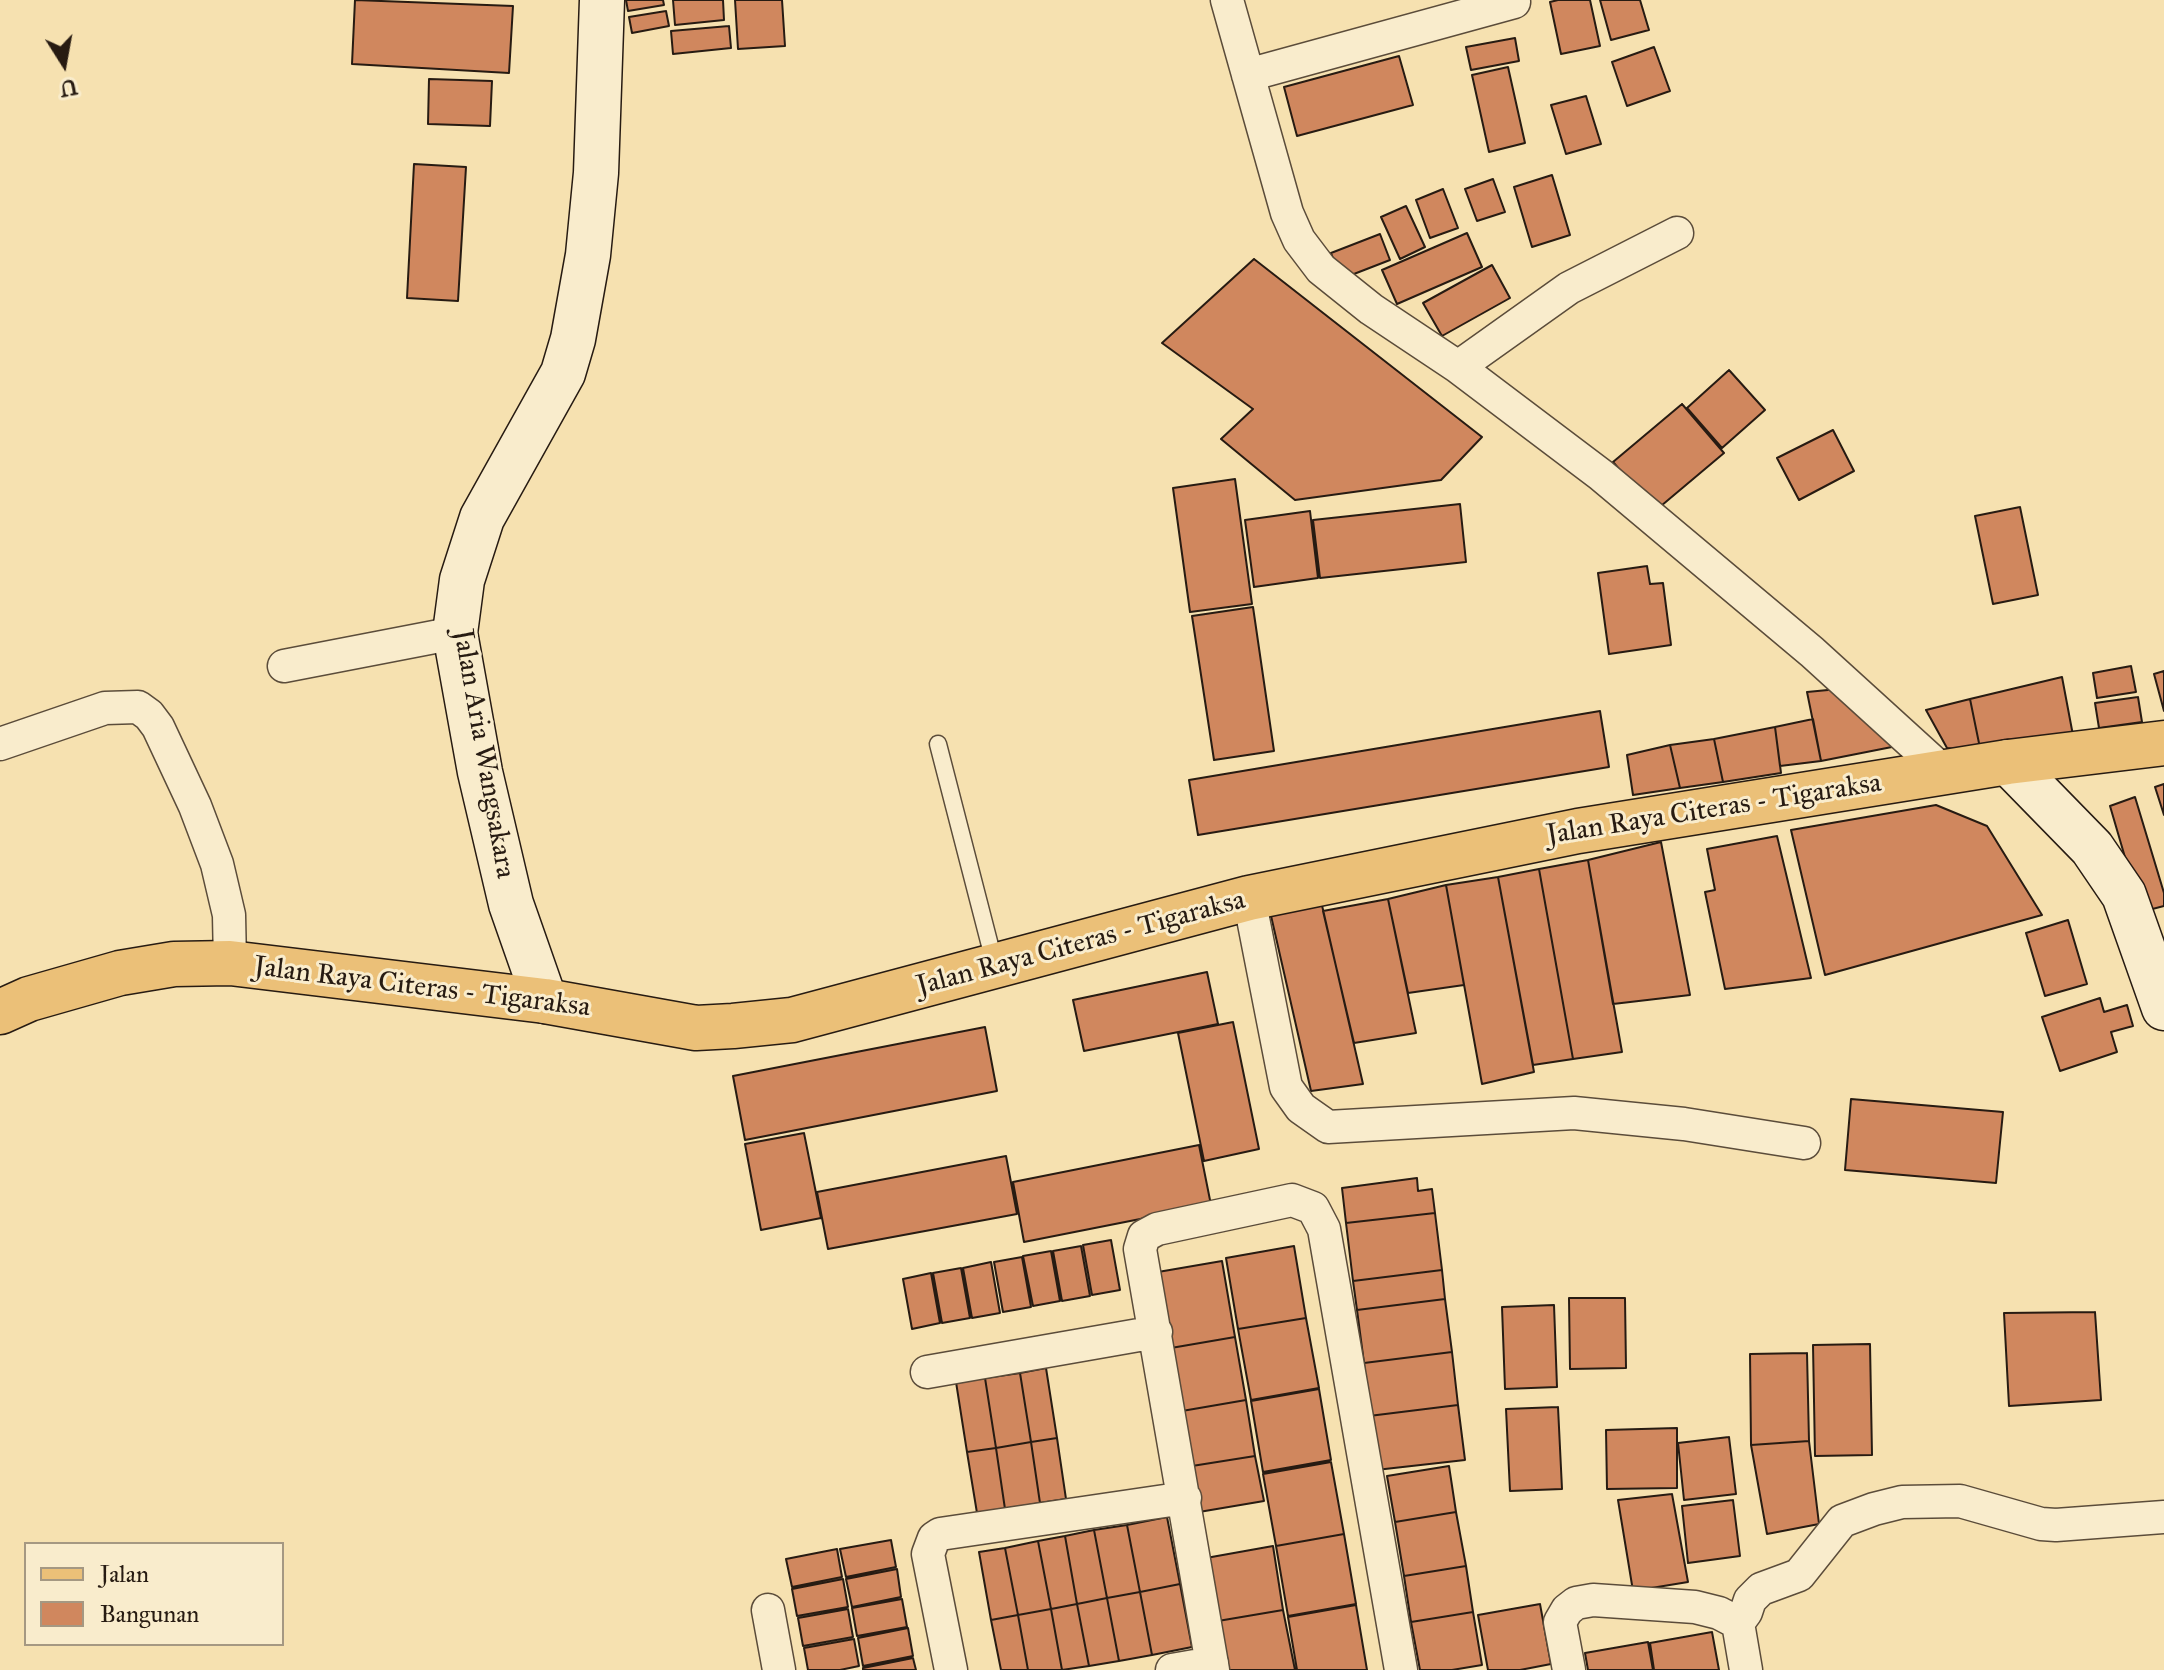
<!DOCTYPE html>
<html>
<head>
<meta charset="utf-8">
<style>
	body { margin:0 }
	#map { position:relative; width:2164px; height:1670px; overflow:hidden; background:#f6e1b0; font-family:"IM FELL Great Primer",serif }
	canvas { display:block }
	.legend { position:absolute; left:24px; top:1542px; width:260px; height:104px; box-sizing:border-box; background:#f9eccc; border:2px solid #a59882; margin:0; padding:10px 14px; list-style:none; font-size:24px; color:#271b12 }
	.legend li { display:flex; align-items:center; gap:16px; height:40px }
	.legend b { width:40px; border:2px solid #a59882 }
	.north { position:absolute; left:24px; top:24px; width:80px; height:80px; -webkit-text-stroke:6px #f9eccc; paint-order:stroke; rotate:169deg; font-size:22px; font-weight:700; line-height:32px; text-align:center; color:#271b12 }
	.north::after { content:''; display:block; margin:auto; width:28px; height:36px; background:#271b12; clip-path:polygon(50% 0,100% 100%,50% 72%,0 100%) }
</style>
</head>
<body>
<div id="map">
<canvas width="2164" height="1670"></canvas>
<ul class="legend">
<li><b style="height:10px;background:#ebc078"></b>Jalan</li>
<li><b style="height:22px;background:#d0875e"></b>Bangunan</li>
</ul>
<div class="north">U</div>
</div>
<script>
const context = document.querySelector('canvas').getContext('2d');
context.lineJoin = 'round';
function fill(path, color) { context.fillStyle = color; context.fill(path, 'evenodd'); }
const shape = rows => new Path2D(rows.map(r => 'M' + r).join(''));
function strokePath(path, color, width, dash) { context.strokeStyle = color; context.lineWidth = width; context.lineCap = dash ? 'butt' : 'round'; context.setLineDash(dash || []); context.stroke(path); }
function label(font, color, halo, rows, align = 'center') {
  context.font = font + ' "IM FELL Great Primer",serif'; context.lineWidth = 6; context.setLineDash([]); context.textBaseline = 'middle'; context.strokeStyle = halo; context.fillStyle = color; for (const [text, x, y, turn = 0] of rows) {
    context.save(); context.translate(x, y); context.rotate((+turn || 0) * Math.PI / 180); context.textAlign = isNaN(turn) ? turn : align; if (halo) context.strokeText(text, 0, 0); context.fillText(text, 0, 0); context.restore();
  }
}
const building = shape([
	[355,0,513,6,509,73,352,64,355,0],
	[626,0,663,0,664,5,628,11,626,0],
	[673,0,723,0,724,20,675,25,673,0],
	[735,0,782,0,785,46,738,49,735,0],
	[1558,0,1590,0,1600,46,1561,54,1550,2,1558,0],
	[1600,0,1640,0,1649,30,1611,40,1600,0],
	[666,11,669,26,632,33,629,17,666,11],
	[729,26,731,48,673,54,671,31,729,26],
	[1515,38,1519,61,1471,70,1466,47,1515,38],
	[1654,47,1670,91,1627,106,1612,62,1654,47],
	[1399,56,1413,105,1297,136,1284,87,1399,56],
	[1508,67,1525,143,1489,152,1472,75,1508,67],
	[429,79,492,81,490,126,428,124,429,79],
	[1586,96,1601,144,1566,154,1551,105,1586,96],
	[414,164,466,167,458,301,407,298,414,164],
	[1552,175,1570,235,1532,247,1514,187,1552,175],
	[1493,179,1505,212,1477,221,1465,189,1493,179],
	[1443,189,1458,228,1430,238,1416,200,1443,189],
	[1406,206,1425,247,1400,259,1381,217,1406,206],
	[1467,233,1482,267,1397,304,1382,270,1467,233],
	[1380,234,1390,260,1341,279,1331,253,1380,234],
	[1254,259,1482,437,1441,480,1295,500,1221,439,1253,409,1162,343,1254,259],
	[1492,265,1510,298,1442,336,1423,303,1492,265],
	[1729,370,1765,410,1722,448,1687,408,1729,370],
	[1682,404,1724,453,1655,511,1613,462,1682,404],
	[1833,430,1854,471,1799,500,1777,458,1833,430],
	[1235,479,1252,604,1190,612,1173,488,1235,479],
	[1460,504,1466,562,1320,578,1313,520,1460,504],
	[2020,507,2038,595,1993,604,1975,516,2020,507],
	[1310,511,1318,578,1254,587,1245,520,1310,511],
	[1647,566,1650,584,1663,583,1671,645,1609,654,1598,573,1647,566],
	[1253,607,1274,751,1214,760,1192,616,1253,607],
	[2131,666,2136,692,2097,698,2093,673,2131,666],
	[2164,671,2164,711,2154,674,2164,671],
	[2062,677,2075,746,1981,753,1970,699,2062,677],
	[1849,688,1902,745,1821,761,1807,692,1849,688],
	[2138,697,2142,722,2099,728,2095,703,2138,697],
	[1970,699,1981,753,1947,748,1926,710,1970,699],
	[1600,711,1609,767,1198,835,1189,780,1600,711],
	[1813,719,1821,761,1780,766,1775,727,1813,719],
	[1775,727,1781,773,1723,782,1714,739,1775,727],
	[1714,739,1723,782,1680,788,1670,745,1714,739],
	[1670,745,1680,788,1633,795,1627,755,1670,745],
	[2164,784,2164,815,2155,787,2164,784],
	[2135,797,2164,893,2164,906,2141,912,2110,806,2135,797],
	[1936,805,1987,826,2042,915,1825,975,1791,830,1936,805],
	[1777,836,1811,978,1725,989,1705,892,1715,890,1707,849,1777,836],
	[1661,842,1690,995,1613,1004,1588,860,1661,842],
	[1588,860,1622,1052,1573,1059,1539,869,1588,860],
	[1539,869,1573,1059,1533,1065,1498,877,1539,869],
	[1498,877,1534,1072,1482,1084,1446,885,1498,877],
	[1446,885,1464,985,1408,993,1388,899,1446,885],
	[1388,899,1416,1033,1354,1043,1323,911,1388,899],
	[1321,901,1363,1084,1311,1091,1269,907,1321,901],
	[2068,920,2087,984,2045,996,2026,933,2068,920],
	[1207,972,1218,1024,1084,1051,1073,1000,1207,972],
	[2100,998,2104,1012,2127,1005,2133,1026,2111,1032,2117,1052,2060,1071,2042,1017,2100,998],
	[1233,1022,1259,1149,1204,1161,1178,1033,1233,1022],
	[985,1027,997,1091,745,1140,733,1076,985,1027],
	[1851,1099,2003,1112,1996,1183,1845,1170,1851,1099],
	[804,1133,821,1218,761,1230,745,1144,804,1133],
	[1199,1145,1211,1205,1024,1242,1013,1182,1199,1145],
	[1006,1156,1017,1214,828,1249,817,1192,1006,1156],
	[1417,1178,1418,1191,1432,1189,1435,1213,1346,1223,1342,1188,1417,1178],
	[1435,1213,1442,1270,1353,1281,1346,1223,1435,1213],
	[1111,1240,1120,1290,1092,1295,1083,1245,1111,1240],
	[1081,1246,1090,1296,1062,1301,1053,1251,1081,1246],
	[1294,1246,1306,1318,1238,1329,1226,1258,1294,1246],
	[1051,1251,1060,1301,1033,1306,1023,1256,1051,1251],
	[1022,1257,1031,1307,1003,1312,994,1262,1022,1257],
	[1222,1261,1235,1337,1171,1348,1158,1272,1222,1261],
	[991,1262,1000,1313,972,1318,963,1268,991,1262],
	[961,1268,970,1318,942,1323,933,1273,961,1268],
	[1442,1270,1445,1299,1357,1310,1353,1281,1442,1270],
	[931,1273,940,1323,912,1329,903,1279,931,1273],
	[1569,1298,1625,1298,1626,1368,1570,1369,1569,1298],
	[1445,1299,1452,1352,1364,1363,1357,1310,1445,1299],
	[1554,1305,1557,1387,1505,1389,1502,1307,1554,1305],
	[2095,1312,2101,1400,2009,1406,2004,1313,2095,1312],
	[1306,1318,1319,1388,1251,1400,1238,1329,1306,1318],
	[1235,1337,1246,1400,1182,1411,1171,1348,1235,1337],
	[1870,1344,1872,1455,1815,1456,1813,1345,1870,1344],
	[1452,1352,1458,1405,1369,1416,1364,1363,1452,1352],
	[1807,1353,1809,1441,1751,1445,1750,1354,1807,1353],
	[1046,1368,1057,1438,1031,1442,1020,1373,1046,1368],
	[1020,1373,1031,1442,996,1448,985,1378,1020,1373],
	[985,1378,996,1448,967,1452,956,1382,985,1378],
	[1319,1389,1331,1460,1263,1472,1251,1401,1319,1389],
	[1246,1400,1255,1456,1192,1466,1182,1411,1246,1400],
	[1458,1405,1465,1460,1376,1470,1369,1416,1458,1405],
	[1558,1407,1562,1489,1510,1491,1506,1409,1558,1407],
	[1677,1428,1677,1488,1607,1489,1606,1430,1677,1428],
	[1729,1437,1736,1494,1684,1500,1678,1443,1729,1437],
	[1057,1438,1066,1499,1040,1503,1031,1442,1057,1438],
	[1809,1441,1819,1524,1767,1534,1751,1445,1809,1441],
	[1031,1442,1040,1503,1005,1509,996,1448,1031,1442],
	[996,1448,1005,1509,977,1513,967,1452,996,1448],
	[1255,1456,1264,1501,1199,1512,1192,1466,1255,1456],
	[1331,1462,1344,1534,1276,1546,1263,1474,1331,1462],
	[1449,1466,1456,1512,1395,1522,1387,1476,1449,1466],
	[1672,1494,1688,1582,1633,1591,1618,1500,1672,1494],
	[1733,1500,1740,1556,1688,1563,1682,1506,1733,1500],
	[1456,1512,1466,1566,1404,1576,1395,1522,1456,1512],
	[1167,1517,1180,1584,1140,1592,1127,1525,1167,1517],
	[1127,1525,1140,1592,1107,1598,1094,1530,1127,1525],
	[1094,1530,1107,1598,1077,1604,1065,1536,1094,1530],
	[1344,1534,1356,1604,1288,1616,1276,1546,1344,1534],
	[1065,1536,1077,1604,1051,1609,1038,1541,1065,1536],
	[891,1540,896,1567,846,1577,840,1549,891,1540],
	[1038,1541,1051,1609,1018,1615,1005,1548,1038,1541],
	[1273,1546,1283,1610,1218,1621,1206,1558,1273,1546],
	[1005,1548,1018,1615,991,1620,979,1552,1005,1548],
	[837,1549,842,1577,792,1587,786,1559,837,1549],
	[1466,1566,1473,1612,1411,1622,1404,1576,1466,1566],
	[897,1569,901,1597,852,1607,846,1579,897,1569],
	[843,1579,848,1607,797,1616,792,1589,843,1579],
	[1180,1584,1192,1647,1152,1655,1140,1592,1180,1584],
	[1140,1592,1152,1655,1119,1661,1107,1598,1140,1592],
	[1107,1598,1119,1661,1089,1666,1077,1604,1107,1598],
	[902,1599,907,1627,857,1636,852,1608,902,1599],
	[1077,1604,1089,1666,1062,1670,1051,1609,1077,1604],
	[1540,1604,1551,1664,1520,1670,1488,1670,1478,1615,1540,1604],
	[1356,1605,1367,1670,1297,1670,1288,1617,1356,1605],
	[848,1609,853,1637,803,1646,798,1618,848,1609],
	[1051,1609,1062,1670,1028,1670,1018,1615,1051,1609],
	[1283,1610,1295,1670,1226,1670,1218,1621,1283,1610],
	[1473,1612,1482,1665,1452,1670,1420,1670,1411,1622,1473,1612],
	[1018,1615,1028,1670,1001,1670,991,1620,1018,1615],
	[908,1628,913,1656,863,1666,858,1638,908,1628],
	[1712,1632,1719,1670,1654,1670,1650,1643,1712,1632],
	[854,1639,859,1666,840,1670,808,1670,804,1648,854,1639],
	[1648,1642,1653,1670,1588,1670,1585,1653,1648,1642],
	[913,1658,916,1670,863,1670,863,1668,913,1658]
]);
const lane = shape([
	[938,744,995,965]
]);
const street = shape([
	[1227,0,1287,213,1299,240,1321,269,1371,309,1458,367,1601,475,1812,652,1945,773],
	[1248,75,1514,2],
	[1458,367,1569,288,1677,233],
	[284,666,455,633],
	[0,744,105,708,138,707,149,715,158,727,195,806,217,864,229,915,230,963],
	[1249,898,1286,1087,1301,1108,1328,1127,1574,1113,1684,1124,1804,1143],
	[927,1372,1156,1332],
	[768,1610,779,1670],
	[951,1670,928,1554,934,1538,940,1534,1185,1498],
	[1172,1670,1212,1663],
	[1213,1670,1140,1249,1144,1236,1157,1229,1292,1200,1313,1208,1324,1229,1401,1670],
	[1569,1670,1560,1622,1567,1610,1576,1603,1593,1600,1695,1607,1719,1613,1738,1623],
	[1746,1670,1738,1623,1746,1612,1750,1600,1761,1589,1799,1575,1842,1521,1874,1509,1902,1502,1960,1501,2041,1524,2056,1525,2164,1517]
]);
const secondary = shape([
	[2008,762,2092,848,2124,895,2164,1008],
	[545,1001,511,904,480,772,455,633,462,580,482,518,563,373,573,339,588,255,596,173,602,0]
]);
const primary = shape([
	[0,1012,29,999,120,973,174,964,230,963,545,1001,696,1028,733,1026,792,1020,1249,898,1578,831,2008,762,2164,743]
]);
const streetNames = [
	["Jalan Aria Wangsakara",483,754,80],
	["Jalan Raya Citeras - Tigaraksa",1714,810,-9],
	["Jalan Raya Citeras - Tigaraksa",1081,944,-15],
	["Jalan Raya Citeras - Tigaraksa",422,988,7]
];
fill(building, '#d0875e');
strokePath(building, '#271b12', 2);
strokePath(lane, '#5b4c3a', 19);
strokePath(street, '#5b4c3a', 35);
strokePath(secondary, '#271b12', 47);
strokePath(primary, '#271b12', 47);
strokePath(lane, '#f9eccc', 16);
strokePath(street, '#f9eccc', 32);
strokePath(secondary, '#f9eccc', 44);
strokePath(primary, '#ebc078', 44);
label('28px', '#271b12', '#f9eccc', streetNames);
</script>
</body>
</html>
